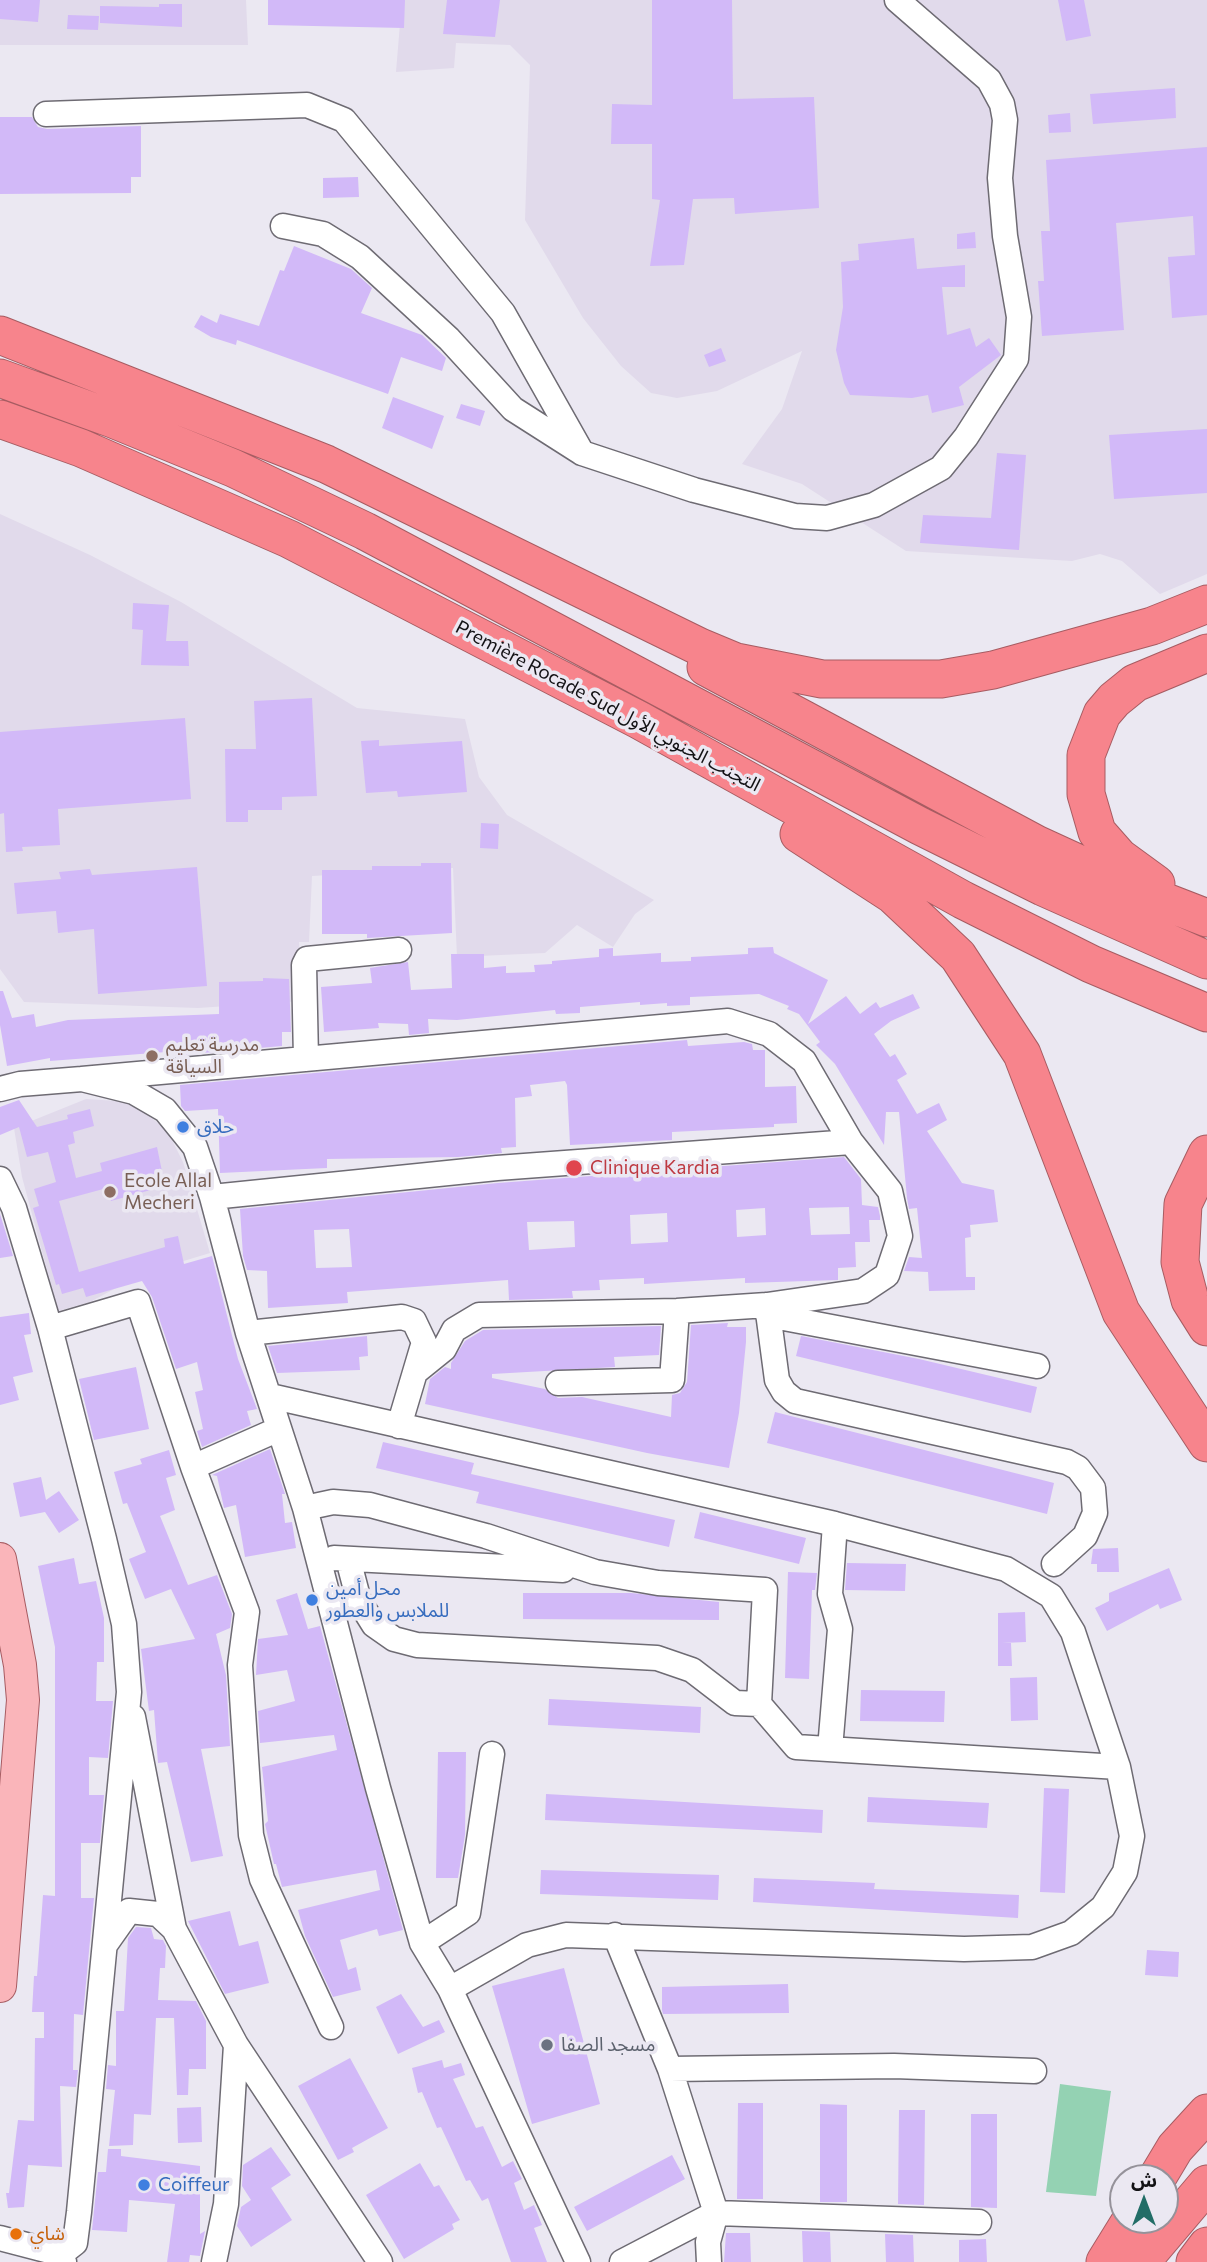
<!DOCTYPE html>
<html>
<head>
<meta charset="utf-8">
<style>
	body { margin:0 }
	#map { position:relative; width:1207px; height:2262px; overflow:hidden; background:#ebe8f2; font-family:Commissioner,"Noto Sans Arabic",sans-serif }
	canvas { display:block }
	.north { position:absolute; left:1109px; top:2164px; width:70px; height:70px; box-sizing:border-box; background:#ebe8f2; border:2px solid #95929a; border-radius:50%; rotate:0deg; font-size:19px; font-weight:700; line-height:28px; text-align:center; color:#131215 }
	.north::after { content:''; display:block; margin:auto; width:24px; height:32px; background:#226d67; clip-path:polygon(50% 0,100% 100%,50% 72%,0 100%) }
</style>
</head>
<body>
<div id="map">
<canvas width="1207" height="2262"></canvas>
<div class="north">ش</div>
</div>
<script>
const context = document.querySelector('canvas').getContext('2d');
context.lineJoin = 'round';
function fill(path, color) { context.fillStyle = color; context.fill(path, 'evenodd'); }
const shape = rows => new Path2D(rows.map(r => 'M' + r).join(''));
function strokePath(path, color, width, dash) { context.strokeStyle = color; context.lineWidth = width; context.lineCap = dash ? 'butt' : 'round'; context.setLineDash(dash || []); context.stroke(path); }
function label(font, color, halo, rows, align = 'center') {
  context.font = font + ' Commissioner,"Noto Sans Arabic",sans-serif'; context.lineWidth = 7; context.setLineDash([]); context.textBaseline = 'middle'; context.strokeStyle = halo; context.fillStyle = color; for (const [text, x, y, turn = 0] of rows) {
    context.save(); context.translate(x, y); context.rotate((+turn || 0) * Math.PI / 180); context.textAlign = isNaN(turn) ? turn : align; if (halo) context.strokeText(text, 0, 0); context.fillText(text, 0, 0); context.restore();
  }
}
const built = shape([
	[0,0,246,0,248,45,0,45],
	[402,0,1207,0,1207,574,1160,594,1122,561,1100,554,1072,561,906,551,802,484,742,464,782,409,802,351,717,391,677,398,651,393,621,366,583,318,525,220,530,65,510,45,456,43,454,68,396,72],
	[0,514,90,555,181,602,357,708,465,719,479,777,507,815,654,900,635,914,613,947,577,925,545,953,457,957,453,868,312,876,309,942,299,942,301,1001,198,1008,24,1002,0,969],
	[86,1099,133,1102,168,1132,183,1162,210,1253,144,1273,90,1302,58,1311,22,1177,14,1128]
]);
const green = shape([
	[1060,2084,1111,2091,1096,2196,1046,2192]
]);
const building = shape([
	[0,0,40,0,38,22,0,19],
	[268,0,405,0,404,28,268,25],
	[447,0,500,0,495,37,443,34],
	[652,0,732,0,733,99,814,97,819,208,735,214,734,198,693,199,684,265,650,266,660,200,652,199,652,144,611,144,612,104,652,105],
	[1058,0,1084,0,1091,36,1066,41],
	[159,4,182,4,182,27,100,23,100,6,159,7],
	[68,15,99,16,98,30,67,29],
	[1175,88,1176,118,1093,124,1090,94],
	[1070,113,1071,132,1049,133,1048,115],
	[0,117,32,117,38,127,47,129,141,126,141,177,131,177,131,193,0,194],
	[1207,147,1207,315,1172,318,1168,257,1195,255,1193,216,1116,223,1124,330,1042,336,1038,281,1044,281,1041,231,1050,231,1046,160],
	[358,177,359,197,323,198,323,178],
	[975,232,976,248,957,249,957,234],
	[914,238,917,269,965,265,965,287,942,287,947,335,970,328,976,347,989,338,1001,355,959,387,964,405,932,413,928,395,912,398,850,395,844,383,836,350,843,307,841,262,859,260,858,244],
	[294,246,351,269,372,288,361,313,422,335,446,358,442,371,401,357,388,394,237,340,236,345,211,337,194,327,201,315,217,323,220,314,259,326,280,270,284,271],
	[721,348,726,361,709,367,704,355],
	[393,397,444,416,432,449,382,428],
	[461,404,485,411,480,426,456,418],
	[1207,429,1207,493,1114,499,1109,435],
	[997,453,1026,455,1019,550,920,543,923,515,991,518],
	[133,603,169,605,166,641,188,641,189,666,141,665,143,630,132,629],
	[312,698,317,796,282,797,282,810,248,810,248,822,226,822,225,749,256,749,254,701],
	[185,718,191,799,58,809,60,845,22,847,23,851,6,852,4,813,0,814,0,732],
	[379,740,379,746,462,741,467,792,398,797,397,791,366,793,361,741],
	[481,823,499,824,498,849,480,848],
	[421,863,451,863,452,933,367,938,367,934,322,934,322,870,372,870,372,866,421,866],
	[197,867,207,986,98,994,94,929,58,933,56,911,17,914,14,883,61,879,59,872,90,869,92,875],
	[773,947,774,953,828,980,808,1024,846,996,860,1014,876,1002,880,1008,913,994,920,1008,891,1021,874,1034,890,1057,895,1054,907,1074,897,1080,917,1114,939,1103,947,1120,927,1131,962,1183,994,1190,998,1222,970,1225,971,1237,965,1238,966,1277,975,1277,975,1290,929,1291,928,1272,904,1271,909,1257,922,1258,917,1208,909,1209,907,1198,899,1112,886,1112,884,1145,835,1064,816,1045,820,1042,799,1014,787,1009,789,1006,759,994,690,997,690,1005,667,1006,667,1003,640,1005,640,1002,580,1007,580,1013,556,1014,555,1010,457,1020,428,1019,429,1033,409,1035,408,1024,378,1023,379,1028,324,1032,321,987,372,983,370,968,408,962,411,990,452,988,451,954,484,954,484,968,506,966,506,973,535,972,534,965,552,964,552,961,599,957,599,949,613,948,613,956,661,953,661,962,691,961,691,957,748,954,748,948],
	[263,978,289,979,291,1032,282,1032,282,1046,179,1055,179,1051,50,1061,50,1058,7,1066,0,1025,0,991,3,991,12,1018,34,1014,36,1027,68,1020,219,1014,219,982,263,981],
	[687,1040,688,1046,744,1042,752,1044,753,1050,765,1050,765,1087,796,1086,797,1123,774,1124,774,1127,672,1132,672,1140,570,1145,567,1085,565,1081,530,1085,532,1096,515,1098,516,1147,501,1148,502,1153,458,1157,327,1159,327,1168,220,1173,218,1109,185,1111,181,1106,180,1085],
	[19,1100,37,1127,68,1119,67,1115,90,1109,94,1126,73,1132,75,1143,68,1145,76,1178,102,1171,100,1163,157,1147,165,1186,111,1201,107,1188,59,1201,79,1272,165,1247,164,1239,178,1236,184,1264,212,1256,238,1359,257,1409,247,1411,251,1425,202,1447,197,1431,203,1429,195,1392,203,1390,197,1362,176,1369,152,1297,142,1281,86,1297,83,1288,62,1294,59,1284,56,1285,33,1208,39,1206,34,1189,56,1182,48,1152,27,1157,19,1127,0,1135,0,1107],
	[844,1157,861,1179,862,1205,878,1207,880,1216,880,1220,869,1220,870,1242,855,1242,856,1267,838,1268,838,1280,745,1283,745,1278,644,1284,644,1278,599,1280,600,1290,572,1291,573,1298,509,1300,508,1280,347,1292,348,1303,268,1308,267,1271,247,1270,243,1256,240,1209,498,1183],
	[849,1207,850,1234,811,1235,809,1208],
	[765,1208,766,1235,737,1237,736,1210],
	[667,1213,668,1242,631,1244,630,1215],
	[574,1221,575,1247,529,1250,527,1222],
	[349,1229,352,1267,316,1268,314,1230],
	[0,1214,13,1256,0,1258],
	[29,1313,31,1334,24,1335,33,1372,13,1377,19,1400,0,1405,0,1317],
	[728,1323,727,1327,746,1327,746,1342,739,1413,729,1468,647,1453,425,1404,430,1379,445,1367,451,1369,451,1363,465,1341,483,1330,661,1326,659,1355,614,1357,615,1367,492,1374,492,1378,545,1389,558,1398,582,1397,671,1417,672,1395,680,1393,687,1382,691,1325],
	[367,1336,368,1356,359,1357,360,1370,277,1373,268,1346],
	[801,1336,919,1359,1037,1387,1031,1413,796,1356],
	[136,1367,149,1429,94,1440,79,1379],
	[775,1412,1054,1483,1047,1514,767,1443],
	[383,1442,474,1463,471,1474,675,1520,669,1547,476,1503,479,1492,376,1468],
	[270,1449,285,1494,282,1494,285,1523,292,1522,296,1548,245,1557,236,1505,224,1508,217,1476,212,1475],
	[169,1450,176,1475,166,1478,175,1510,160,1516,188,1585,217,1575,232,1614,230,1628,216,1634,226,1675,230,1746,201,1749,223,1856,191,1862,167,1762,158,1763,154,1710,149,1711,141,1649,195,1639,171,1589,145,1599,129,1559,146,1552,127,1503,123,1504,114,1472,142,1464,140,1459],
	[41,1477,46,1500,59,1491,79,1520,59,1533,45,1512,20,1517,13,1483],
	[700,1512,806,1538,799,1564,694,1538],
	[1118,1548,1119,1572,1097,1572,1097,1564,1091,1564,1093,1549],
	[74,1558,79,1584,96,1581,104,1618,104,1662,97,1662,96,1701,113,1701,108,1758,89,1757,89,1795,104,1795,100,1843,81,1843,81,1898,94,1898,83,2015,74,2014,73,2070,78,2070,76,2087,60,2086,62,2167,28,2165,24,2207,8,2208,6,2193,9,2193,18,2120,34,2121,35,2038,44,2038,44,2012,32,2012,34,1976,37,1976,43,1895,55,1896,55,1647,38,1566],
	[847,1563,906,1564,905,1591,845,1590],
	[1169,1568,1182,1600,1160,1609,1158,1604,1107,1631,1095,1608,1109,1601,1109,1593],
	[788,1572,817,1573,815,1590,812,1590,809,1679,785,1678],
	[297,1593,308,1629,320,1626,403,1930,379,1936,377,1929,340,1940,348,1970,356,1967,361,1990,333,1997,305,1936,298,1910,380,1890,376,1870,282,1887,276,1864,274,1864,265,1824,268,1821,262,1767,337,1750,334,1735,260,1743,258,1711,295,1701,287,1670,256,1675,258,1639,288,1635,276,1600],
	[523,1593,631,1593,719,1602,719,1620,523,1619],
	[1025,1612,1026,1642,1002,1643,1011,1643,1012,1666,998,1666,998,1613],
	[1037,1677,1038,1720,1011,1721,1010,1678],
	[861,1690,945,1691,944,1722,860,1721],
	[549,1699,701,1707,700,1733,548,1725],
	[438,1752,466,1752,465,1835,458,1878,436,1878],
	[1044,1788,1069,1789,1065,1893,1040,1892],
	[546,1794,823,1810,822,1833,545,1820],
	[868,1797,989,1803,987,1828,867,1822],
	[541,1870,719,1875,718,1900,540,1894],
	[754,1878,875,1883,874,1889,1019,1895,1018,1918,753,1902],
	[230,1911,239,1946,258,1941,269,1983,225,1994,188,1921],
	[136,1927,151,1928,154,1939,163,1940,166,1946,165,1968,160,1968,158,2000,196,2001,206,2021,206,2069,189,2069,188,2095,177,2095,174,2018,156,2018,151,2115,134,2114,133,2145,109,2146,115,2090,106,2089,108,2065,116,2066,116,2011,124,2011,128,1938],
	[1147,1950,1179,1952,1178,1977,1145,1975],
	[564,1968,600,2104,532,2124,492,1986],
	[788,1984,789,2013,663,2014,662,2010,662,1987],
	[401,1994,423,2027,439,2020,445,2032,398,2054,376,2007],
	[350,2058,388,2128,352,2148,354,2152,338,2160,298,2086],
	[442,2060,444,2068,461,2063,465,2075,453,2079,476,2128,483,2126,502,2167,513,2161,522,2179,514,2183,524,2210,534,2205,542,2225,534,2228,547,2262,511,2262,488,2198,482,2201,470,2180,466,2181,441,2127,437,2128,422,2092,418,2093,412,2068],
	[738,2103,763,2103,763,2199,737,2199],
	[820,2104,847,2105,847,2202,820,2202],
	[201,2107,202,2142,178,2143,177,2108],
	[899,2110,925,2110,924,2205,898,2204],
	[971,2114,997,2114,997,2208,971,2207],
	[271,2147,291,2175,271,2188,292,2220,251,2247,237,2226,241,2207,251,2200,242,2186,243,2165],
	[108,2149,121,2149,121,2156,200,2166,200,2234,205,2231,200,2256,190,2255,189,2262,167,2262,175,2204,129,2200,127,2232,92,2230,98,2172,106,2172],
	[672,2155,685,2179,587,2231,574,2207],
	[420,2163,434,2187,439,2185,460,2220,452,2224,454,2229,404,2259,366,2195],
	[802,2231,830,2232,831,2262,803,2262],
	[726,2233,750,2233,751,2262,724,2262],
	[885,2234,913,2235,914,2262,886,2262],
	[986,2239,987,2262,959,2262,959,2240]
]);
const minor = shape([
	[46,114,307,105,344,120,503,313,582,453],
	[283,226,323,234,360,257,449,339,513,409,582,453,694,490,795,516,827,518,874,505,941,468,966,437,1016,359,1019,317,1005,236,1000,178,1005,120,1002,104,989,80,897,0],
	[306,1059,304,965,307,959,399,950],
	[82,1079,728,1021,769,1034,804,1061,851,1142,890,1191,900,1236,887,1275,863,1291,767,1305,677,1311,479,1315,454,1330,444,1349,418,1370],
	[0,1089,20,1084,82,1079,134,1092,165,1110,195,1147,212,1197,248,1333,305,1508,378,1788,422,1943,450,1989,578,2262],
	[0,1179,14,1208,50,1328,104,1539,124,1624,129,1692,79,2212,75,2243,61,2254],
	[212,1197,497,1168,851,1142],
	[767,1305,777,1380,784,1392,795,1401,1067,1462,1078,1468,1093,1488,1095,1513,1085,1536,1054,1564],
	[768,1315,1037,1366],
	[50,1328,138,1302,193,1467,247,1612,240,1665,251,1835,262,1879,331,2027],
	[248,1333,402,1317,414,1321,424,1342,399,1426],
	[558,1383,672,1380,677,1311],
	[270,1396,835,1524,1006,1569,1051,1596,1073,1632,1118,1767,1132,1836,1125,1872,1103,1907,1071,1933,1032,1947,964,1949,566,1935,527,1945,450,1989],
	[193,1467,279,1429],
	[305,1508,333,1502,370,1505,486,1536,595,1572,658,1583,765,1590,759,1704,796,1747,1118,1767],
	[334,1558,563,1570],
	[348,1559,359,1601,374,1625,394,1639,417,1645,657,1658,692,1670,735,1703,759,1704],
	[133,1717,174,1929],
	[830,1749,840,1629,830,1594,835,1524],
	[615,1935,670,2069,716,2213,708,2242,709,2262],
	[422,1943,468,1913,492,1754],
	[105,1945,129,1911,158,1914,174,1929,236,2045,380,2262],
	[670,2069,894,2066,1034,2071],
	[0,2238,61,2254,64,2262],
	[214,2262,226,2204,236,2045],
	[622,2262,716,2213,979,2222]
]);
const major = shape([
	[0,1559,20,1665,23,1700,0,1986]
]);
const highway = shape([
	[0,335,326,464,700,647,736,662,822,679,941,679,993,670,1152,626,1207,604],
	[0,378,113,419,233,468,365,531,920,826,1043,887,1207,960],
	[0,419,81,448,289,539,639,720,963,900,1091,964,1207,1013],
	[706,667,1036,844,1145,894,1207,918],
	[799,834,893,895,958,956,1022,1054,1121,1312,1207,1443],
	[1156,884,1119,857,1097,832,1086,794,1086,755,1102,714,1114,700,1135,683,1207,653],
	[1207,1154,1183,1204,1180,1262,1190,1300,1207,1327],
	[1157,2178,1175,2148,1207,2113],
	[1105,2262,1131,2220],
	[1141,2262,1207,2184],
	[1195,2262,1207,2246]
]);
const markers = [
	[152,1056,7,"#8d6e63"],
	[183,1127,7,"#3f7fe0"],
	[574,1168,9,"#e0444e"],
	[110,1192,7,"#8d6e63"],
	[312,1600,7,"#3f7fe0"],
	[547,2045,7,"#6b7280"],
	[144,2185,7,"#3f7fe0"],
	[16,2234,7,"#e8710a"]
];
const streetNames = [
	["Première Rocade Sud التجنب الجنوبي الأول",608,706,28]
];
const educationNames = [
	["مدرسة تعليم",166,1045],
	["السياقة",166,1067],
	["Ecole Allal",124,1181],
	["Mecheri",124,1203]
];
const shopNames = [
	["حلاق",197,1127],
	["محل أمين",326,1589],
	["للملابس والعطور",326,1611],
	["Coiffeur",158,2185]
];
const healthNames = [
	["Clinique Kardia",590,1168]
];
const worshipNames = [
	["مسجد الصفا",561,2045]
];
const foodNames = [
	["شاي",30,2234]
];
fill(built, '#e1daeb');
fill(green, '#94d2b3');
fill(building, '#d2b9f8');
strokePath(minor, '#6e6b73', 27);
strokePath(major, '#a75c62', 34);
strokePath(highway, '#a75c62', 39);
strokePath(minor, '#fff', 24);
strokePath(major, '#fab5ba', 32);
strokePath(highway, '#f7848c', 37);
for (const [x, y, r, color] of markers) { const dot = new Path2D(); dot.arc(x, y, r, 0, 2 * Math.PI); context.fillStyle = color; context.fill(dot); strokePath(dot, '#ebe8f2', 2.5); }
label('19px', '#131215', '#ebe8f2', streetNames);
label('19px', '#785e54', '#ebe8f2', educationNames, 'left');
label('19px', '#366cbe', '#ebe8f2', shopNames, 'left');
label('19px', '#be3a42', '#ebe8f2', healthNames, 'left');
label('19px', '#5b616d', '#ebe8f2', worshipNames, 'left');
label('19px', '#c56008', '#ebe8f2', foodNames, 'left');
</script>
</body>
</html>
